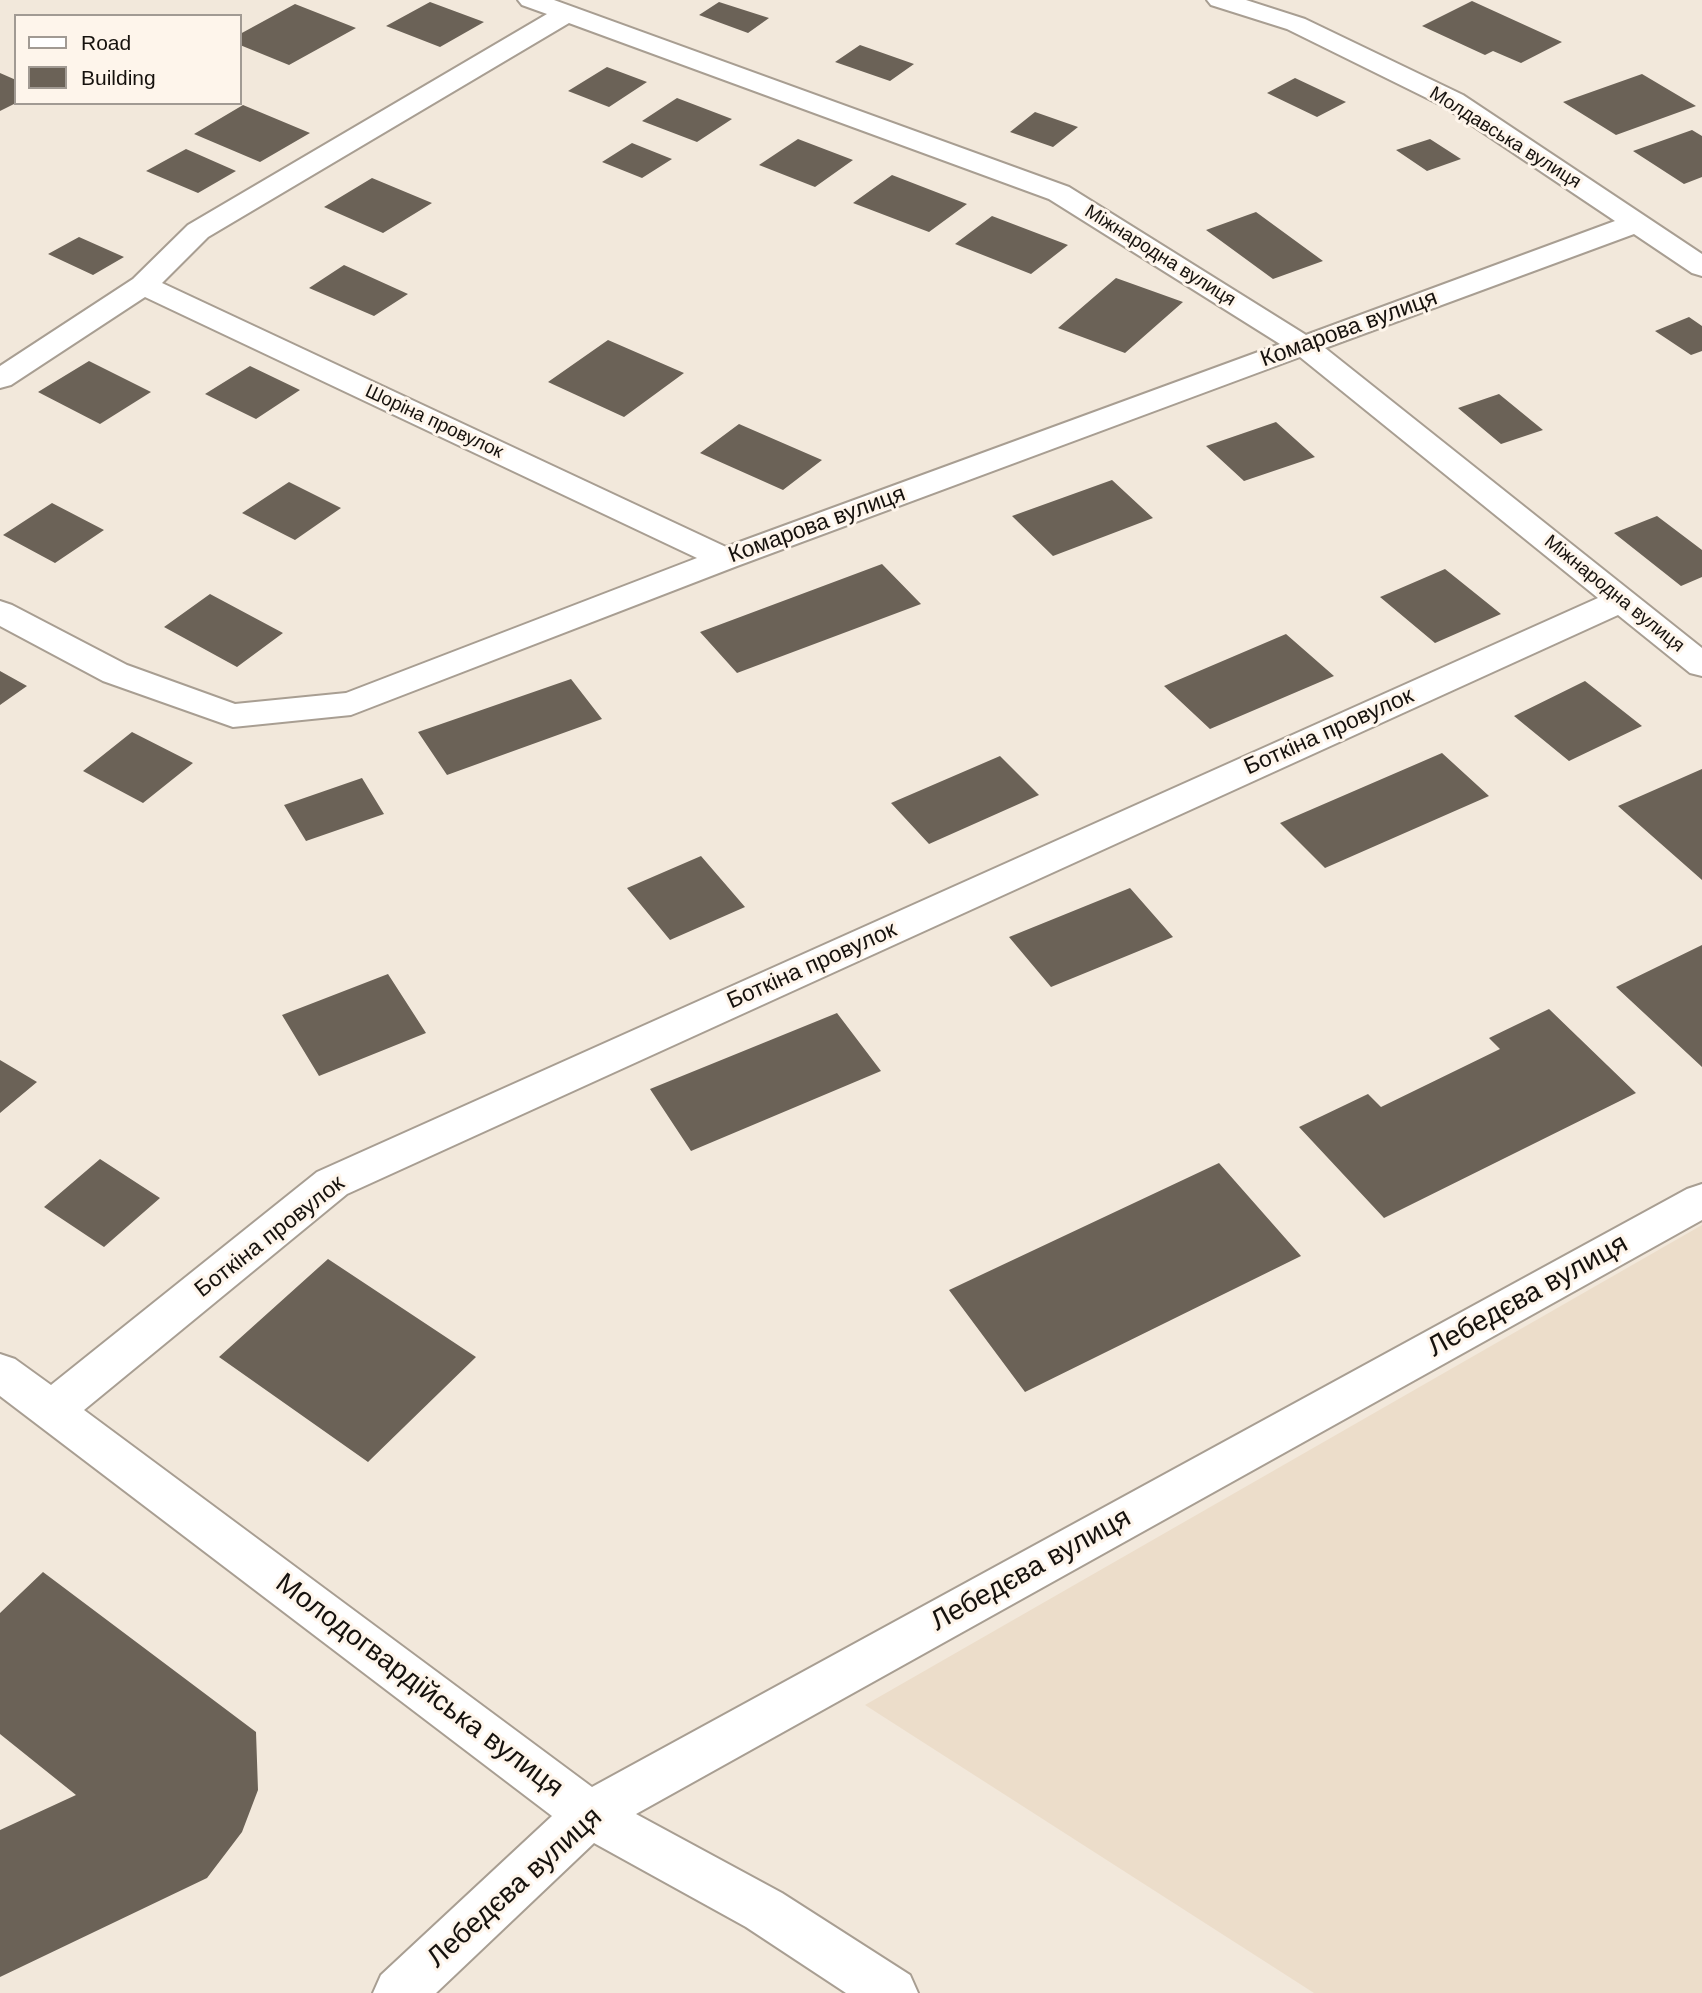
<!DOCTYPE html>
<html>
<head>
<meta charset="utf-8">
<style>
	body { margin:0 }
	#map { position:relative; width:1702px; height:1993px; overflow:hidden; background:#f2e8db; font-family:Arial,sans-serif }
	canvas { display:block }
	.legend { position:absolute; left:14px; top:14px; width:228px; height:91px; box-sizing:border-box; background:#fef5eb; border:2px solid #a19a93; margin:0; padding:9px 12px; list-style:none; font-size:21px; color:#16120e }
	.legend li { display:flex; align-items:center; gap:14px; height:35px }
	.legend b { width:35px; border:2px solid #a19a93 }
</style>
</head>
<body>
<div id="map">
<canvas width="1702" height="1993"></canvas>
<ul class="legend">
<li><b style="height:9px;background:#fff"></b>Road</li>
<li><b style="height:19px;background:#6b6257"></b>Building</li>
</ul>
</div>
<script>
const context = document.querySelector('canvas').getContext('2d');
context.lineJoin = 'round';
function fill(path, color) { context.fillStyle = color; context.fill(path, 'evenodd'); }
const shape = rows => new Path2D(rows.map(r => 'M' + r).join(''));
function strokePath(path, color, width, dash) { context.strokeStyle = color; context.lineWidth = width; context.lineCap = dash ? 'butt' : 'round'; context.setLineDash(dash || []); context.stroke(path); }
function label(font, color, halo, rows, align = 'center') {
  context.font = font + ' Arial,sans-serif'; context.lineWidth = 6; context.setLineDash([]); context.textBaseline = 'middle'; context.strokeStyle = halo; context.fillStyle = color; for (const [text, x, y, turn = 0] of rows) {
    context.save(); context.translate(x, y); context.rotate((+turn || 0) * Math.PI / 180); context.textAlign = isNaN(turn) ? turn : align; if (halo) context.strokeText(text, 0, 0); context.fillText(text, 0, 0); context.restore();
  }
}
const built = shape([
	[1702,1225,1702,1993,1314,1993,865,1705]
]);
const building = shape([
	[1472,1,1562,42,1521,63,1493,51,1485,55,1422,26],
	[430,2,484,22,440,47,386,26],
	[719,2,769,18,748,33,699,15],
	[295,4,356,28,289,65,240,45,240,34],
	[860,45,914,64,890,81,835,62],
	[607,67,647,82,609,107,568,91],
	[0,73,16,80,16,103,0,111],
	[1642,74,1696,106,1616,135,1563,102],
	[1295,78,1346,102,1317,117,1267,93],
	[677,98,732,119,697,142,642,121],
	[243,105,310,133,260,162,194,134],
	[1035,112,1078,127,1053,147,1010,132],
	[1692,130,1702,136,1702,177,1684,184,1633,151],
	[798,139,853,160,815,187,759,165],
	[1430,139,1461,159,1427,171,1396,150],
	[632,143,672,159,642,178,602,162],
	[186,149,236,171,198,193,146,171],
	[892,175,967,204,929,232,853,203],
	[372,178,432,203,383,233,324,207],
	[1256,212,1323,261,1273,279,1206,230],
	[992,216,1068,245,1031,274,955,244],
	[79,237,124,257,93,275,48,254],
	[344,265,408,294,374,316,309,288],
	[1116,278,1183,302,1125,353,1058,328],
	[1689,317,1702,326,1702,351,1691,355,1655,331],
	[608,340,684,373,624,417,548,382],
	[89,361,151,392,100,424,38,392],
	[250,366,300,390,256,419,205,394],
	[1499,394,1543,430,1501,444,1458,408],
	[1276,422,1315,457,1244,481,1206,446],
	[739,424,822,460,783,490,700,453],
	[1112,480,1153,518,1053,556,1012,516],
	[289,482,341,508,295,540,242,513],
	[52,503,104,530,55,563,3,535],
	[1657,516,1702,550,1702,577,1681,586,1614,533],
	[882,564,921,604,737,673,700,632],
	[1445,569,1501,614,1435,643,1380,597],
	[210,594,283,633,237,667,164,627],
	[1286,634,1334,676,1210,729,1164,686],
	[0,671,27,686,0,705],
	[571,679,602,719,447,775,418,732],
	[1585,681,1642,726,1569,761,1514,716],
	[132,732,193,763,143,803,83,771],
	[1442,753,1489,796,1325,868,1280,823],
	[1000,756,1039,795,929,844,891,803],
	[1702,769,1702,880,1618,806],
	[362,778,384,814,306,841,284,805],
	[701,856,745,907,670,940,627,888],
	[1130,888,1173,937,1051,987,1009,937],
	[1702,945,1702,1067,1616,987],
	[388,974,426,1033,319,1076,282,1015],
	[1549,1009,1636,1093,1384,1218,1299,1127,1368,1094,1381,1107,1500,1049,1489,1038],
	[837,1013,881,1071,691,1151,650,1089],
	[0,1060,37,1082,0,1113],
	[100,1159,160,1198,104,1247,44,1207],
	[1219,1163,1301,1256,1025,1392,949,1290],
	[328,1259,476,1357,368,1462,219,1357],
	[43,1572,256,1732,258,1790,242,1832,207,1878,0,1977,0,1830,76,1795,0,1734,0,1613]
]);
const minor = shape([
	[518,0,554,0,1069,187,1306,335,1615,221,1445,107,1287,29,1211,5,1207,0,1246,0,1305,19,1463,95,1702,254,1702,276,1692,273,1634,234,1325,348,1702,648,1702,676,1690,673,1618,615,347,1194,84,1410,592,1787,1687,1189,1702,1184,1702,1220,636,1814,782,1893,910,1975,918,1993,846,1993,746,1927,594,1843,436,1993,373,1993,381,1975,552,1816,0,1396,0,1354,15,1359,51,1385,317,1172,1598,598,1300,357,737,566,351,715,233,727,103,681,0,626,0,601,12,605,127,665,235,704,346,693,697,558,145,297,11,385,0,388,0,366,133,279,188,225,547,14,522,5,518,0],
	[569,23,1049,199,1280,344,726,547,162,283,208,237,569,23]
]);
const farStreetnames = [
	["Молдавська вулиця",1505,138,32],
	["Міжнародна вулиця",1160,256,32],
	["Шоріна провулок",434,422,25],
	["Міжнародна вулиця",1614,594,39]
];
const streetNames = [
	["Комарова вулиця",1349,329,-20],
	["Комарова вулиця",817,525,-20],
	["Боткіна провулок",1329,732,-24],
	["Боткіна провулок",812,966,-24],
	["Боткіна провулок",270,1237,-38]
];
const nearStreetnames = [
	["Лебедєва вулиця",1528,1296,-29],
	["Лебедєва вулиця",1031,1570,-29],
	["Молодогвардійська вулиця",419,1686,37],
	["Лебедєва вулиця",515,1888,-42]
];
fill(built, '#ecddca');
fill(building, '#6b6257');
strokePath(minor, '#a89e92', 4);
fill(minor, '#fff');
label('19px', '#16120e', '#fef5eb', farStreetnames);
label('23px', '#16120e', '#fef5eb', streetNames);
label('28px', '#16120e', '#fef5eb', nearStreetnames);
</script>
</body>
</html>
